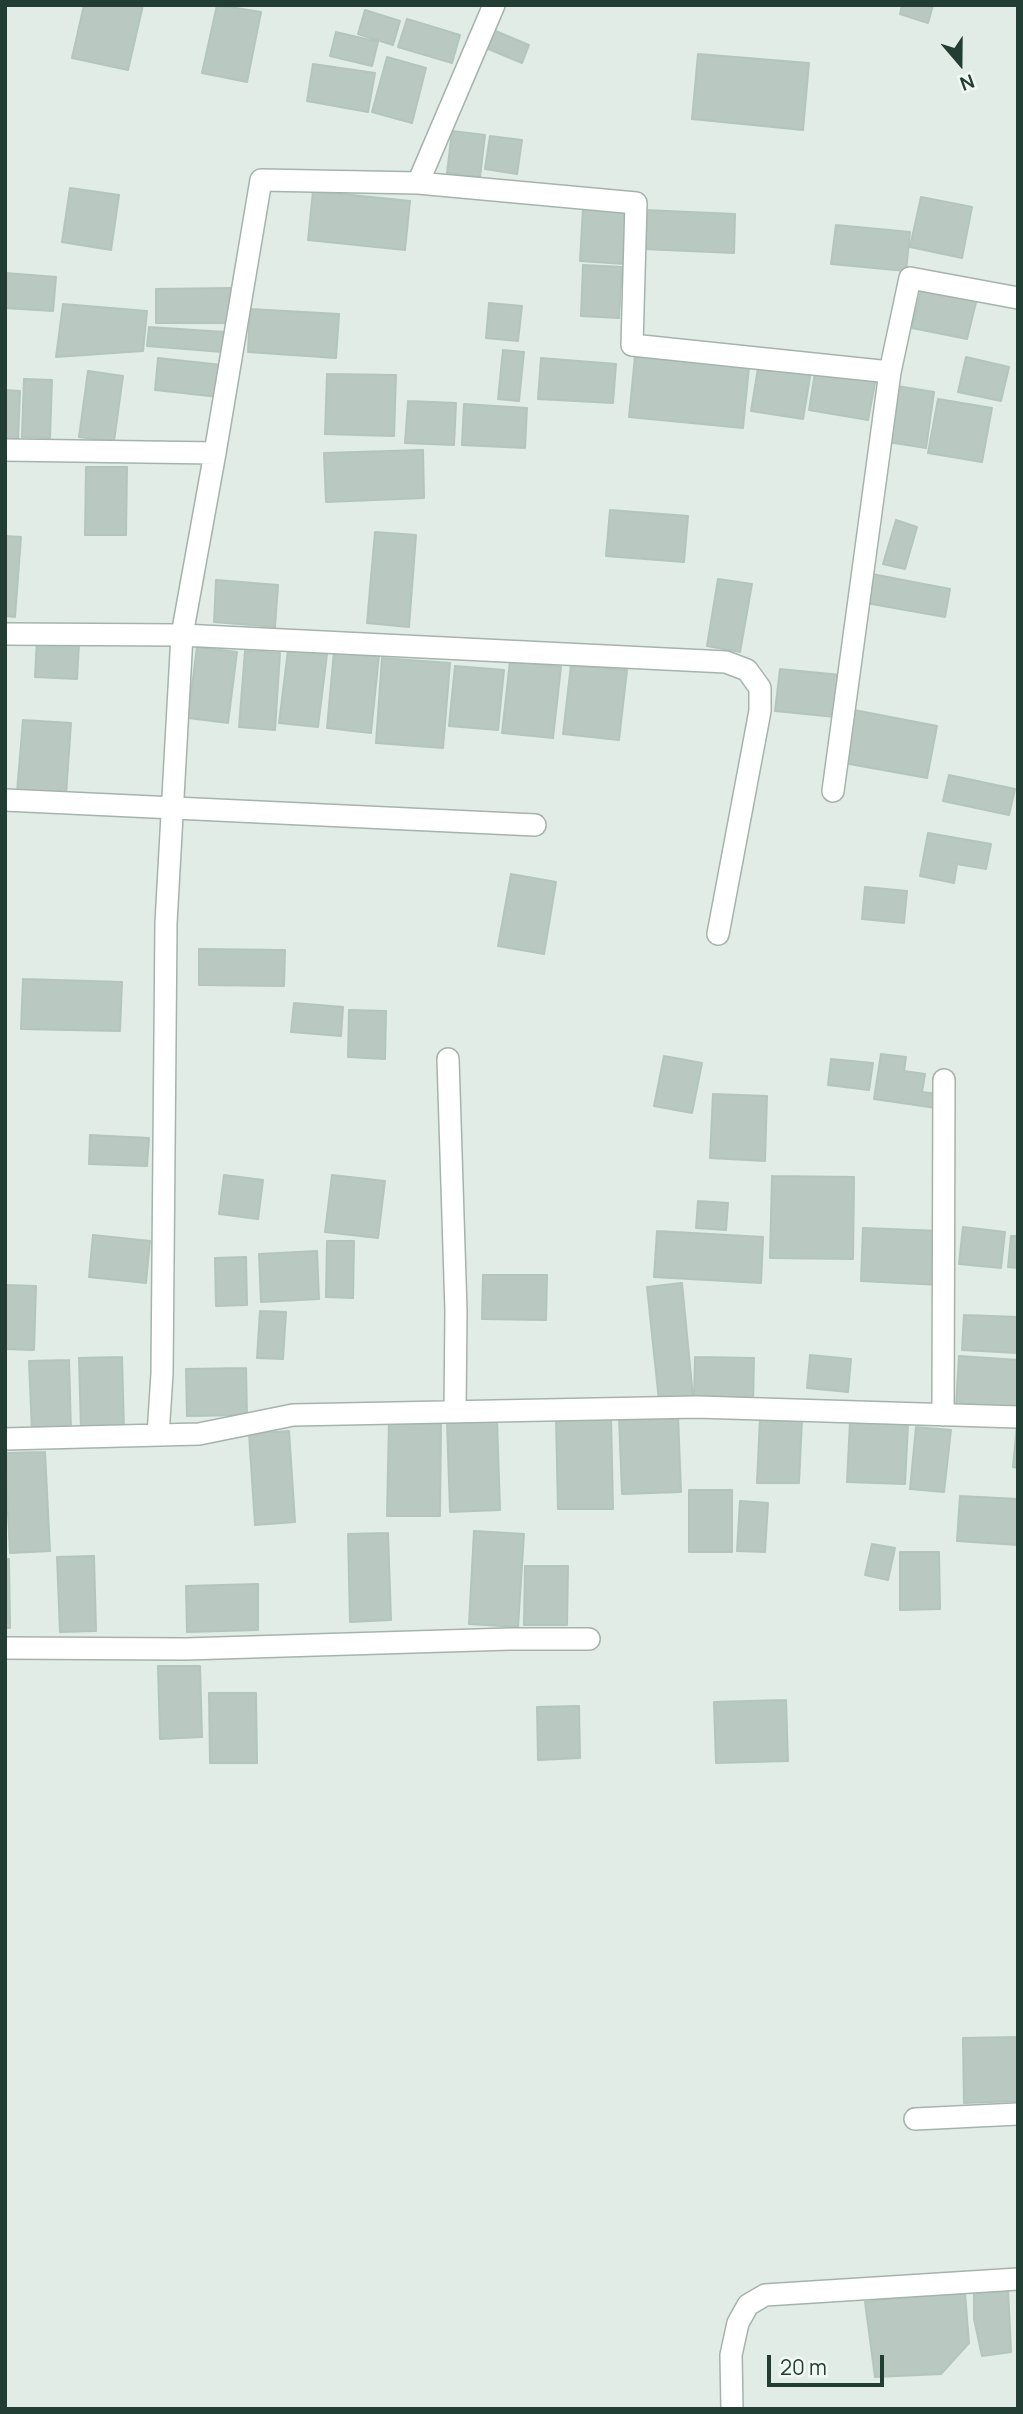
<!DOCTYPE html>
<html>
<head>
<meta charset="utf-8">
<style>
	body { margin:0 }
	#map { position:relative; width:1023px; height:2414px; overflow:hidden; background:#e1ece6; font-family:Manrope,sans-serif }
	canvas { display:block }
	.frame { position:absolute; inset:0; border:7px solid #213d34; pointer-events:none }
	.north { position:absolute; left:925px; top:28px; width:70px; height:70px; -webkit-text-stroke:5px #f1f8f4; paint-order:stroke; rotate:160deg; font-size:19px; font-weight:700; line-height:28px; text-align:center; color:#213d34 }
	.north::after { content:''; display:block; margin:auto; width:24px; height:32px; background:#213d34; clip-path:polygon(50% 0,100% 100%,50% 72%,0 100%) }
	.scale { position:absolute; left:767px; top:2355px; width:117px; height:32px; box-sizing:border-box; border:4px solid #213d34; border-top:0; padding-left:9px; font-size:21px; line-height:24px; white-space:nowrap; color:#213d34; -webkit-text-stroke:5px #f1f8f4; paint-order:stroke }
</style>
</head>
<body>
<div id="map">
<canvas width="1023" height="2414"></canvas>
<div class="frame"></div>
<div class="north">N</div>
<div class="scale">20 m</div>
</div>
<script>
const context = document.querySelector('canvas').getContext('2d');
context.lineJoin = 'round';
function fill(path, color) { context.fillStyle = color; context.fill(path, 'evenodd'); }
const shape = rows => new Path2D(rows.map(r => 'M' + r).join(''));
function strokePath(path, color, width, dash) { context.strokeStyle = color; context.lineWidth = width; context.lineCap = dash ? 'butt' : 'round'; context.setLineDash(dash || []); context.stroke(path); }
const building = shape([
	[84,5,143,5,128,70,72,58,84,5],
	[217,5,261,12,247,82,202,73,217,5],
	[902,5,933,5,928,23,900,14,902,5],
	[365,10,400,21,393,45,358,34,365,10],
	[407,19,460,35,452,63,398,47,407,19],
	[493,30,529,45,522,63,486,48,493,30],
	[336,32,378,42,372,66,330,56,336,32],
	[698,54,809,63,803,130,692,119,698,54],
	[387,57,426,68,412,123,372,112,387,57],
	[313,64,375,73,368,112,307,101,313,64],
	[452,131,485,135,480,177,447,173,452,131],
	[490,136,522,140,517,174,485,169,490,136],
	[70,188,119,195,111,250,62,242,70,188],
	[313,191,410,201,405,250,308,240,313,191],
	[921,197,972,207,962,258,910,247,921,197],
	[583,208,628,210,625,264,580,261,583,208],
	[644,210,735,214,734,253,643,249,644,210],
	[836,225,910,232,906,271,831,264,836,225],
	[583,265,622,267,619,318,581,316,583,265],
	[5,273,56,277,53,311,5,308,5,273],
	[922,286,977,298,967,339,912,328,922,286],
	[231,288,231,323,156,323,156,289,231,288],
	[489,303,522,306,518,341,486,338,489,303],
	[63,304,147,311,143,351,56,357,63,304],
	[250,309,339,314,336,358,248,352,250,309],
	[149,327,225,332,223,352,147,346,149,327],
	[503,350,524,352,519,401,498,399,503,350],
	[635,356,749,367,743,428,629,417,635,356],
	[966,357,1009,367,1001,401,958,392,966,357],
	[158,358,222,365,219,397,155,390,158,358],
	[541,358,616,364,613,403,538,399,541,358],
	[759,362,811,371,803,419,751,411,759,362],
	[816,367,876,378,868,420,809,410,816,367],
	[88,371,123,376,114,441,79,437,88,371],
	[327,374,396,375,394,436,325,434,327,374],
	[24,379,52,380,50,438,22,437,24,379],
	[897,386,934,392,926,448,888,442,897,386],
	[5,390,20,391,18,440,5,439,5,390],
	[938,399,992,408,982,462,928,453,938,399],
	[408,401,456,403,454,445,405,443,408,401],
	[464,404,527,408,525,448,462,445,464,404],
	[423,450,424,498,326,502,324,453,423,450],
	[86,467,127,467,126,535,85,535,86,467],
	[610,510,688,516,684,562,606,556,610,510],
	[896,520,917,527,905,569,883,564,896,520],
	[375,532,416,535,409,627,367,623,375,532],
	[5,536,21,537,15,617,5,616,5,536],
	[872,574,950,589,945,617,866,603,872,574],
	[718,579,752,584,740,652,707,646,718,579],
	[216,580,278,585,275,627,214,622,216,580],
	[37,640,79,643,77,679,35,677,37,640],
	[197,647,237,652,228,723,188,718,197,647],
	[288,650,327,654,318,727,279,723,288,650],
	[245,651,280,653,275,730,239,727,245,651],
	[334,651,379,655,371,733,327,728,334,651],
	[382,658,450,663,443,748,376,743,382,658],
	[510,661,561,667,553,738,502,733,510,661],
	[571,665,627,670,619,740,563,734,571,665],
	[455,666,504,670,498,730,449,726,455,666],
	[780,669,841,675,835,717,775,711,780,669],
	[854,710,937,726,927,778,844,763,854,710],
	[23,720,71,723,66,795,17,792,23,720],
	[949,775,1015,789,1009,815,943,801,949,775],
	[928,833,991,844,986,869,957,864,954,883,920,876,928,833],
	[511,874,556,882,544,954,498,946,511,874],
	[865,887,907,891,904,923,862,919,865,887],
	[199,949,285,950,284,986,199,985,199,949],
	[23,979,122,982,120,1031,21,1029,23,979],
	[294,1003,343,1007,341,1036,291,1032,294,1003],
	[349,1010,386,1011,385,1059,348,1057,349,1010],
	[881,1054,906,1057,904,1071,925,1074,922,1092,938,1094,936,1108,874,1099,881,1054],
	[664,1056,702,1063,692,1113,654,1106,664,1056],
	[831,1059,873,1063,869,1090,828,1085,831,1059],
	[713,1094,767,1096,765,1161,710,1158,713,1094],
	[90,1135,149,1138,147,1166,89,1164,90,1135],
	[224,1175,263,1180,258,1219,219,1214,224,1175],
	[332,1175,385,1181,378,1238,325,1232,332,1175],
	[772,1176,854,1177,853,1259,770,1258,772,1176],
	[698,1201,728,1203,726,1230,696,1228,698,1201],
	[963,1227,1005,1232,1001,1268,959,1264,963,1227],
	[863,1228,941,1231,941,1285,861,1281,863,1228],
	[657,1231,763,1237,761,1283,654,1277,657,1231],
	[93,1235,150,1241,146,1283,89,1277,93,1235],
	[1011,1236,1018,1236,1018,1268,1008,1267,1011,1236],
	[327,1241,354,1241,353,1298,326,1297,327,1241],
	[317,1251,319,1299,261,1302,259,1254,317,1251],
	[246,1257,247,1305,216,1306,215,1258,246,1257],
	[483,1275,547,1275,546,1320,482,1319,483,1275],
	[682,1283,693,1397,659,1401,647,1287,682,1283],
	[5,1285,36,1286,34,1350,5,1349,5,1285],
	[260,1311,286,1312,283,1359,257,1358,260,1311],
	[964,1315,1018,1317,1018,1353,962,1350,964,1315],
	[810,1355,851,1359,848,1392,807,1388,810,1355],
	[959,1356,1018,1360,1018,1409,956,1406,959,1356],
	[122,1357,124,1429,81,1431,79,1358,122,1357],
	[695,1357,754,1358,753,1402,694,1400,695,1357],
	[69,1360,71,1431,32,1432,29,1361,69,1360],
	[246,1368,247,1415,187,1416,186,1369,246,1368],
	[678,1415,681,1492,622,1494,619,1417,678,1415],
	[611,1417,613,1509,558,1509,556,1419,611,1417],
	[760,1418,802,1419,799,1483,757,1483,760,1418],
	[389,1420,441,1420,440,1516,387,1516,389,1420],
	[497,1420,500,1510,450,1512,447,1422,497,1420],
	[850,1421,908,1424,905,1484,847,1482,850,1421],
	[1017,1424,1018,1424,1018,1468,1013,1467,1017,1424],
	[916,1427,951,1430,944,1492,910,1489,916,1427],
	[289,1431,295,1522,255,1525,249,1434,289,1431],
	[45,1452,50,1551,10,1553,5,1453,45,1452],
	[689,1490,732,1490,732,1552,689,1552,689,1490],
	[960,1496,1018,1499,1018,1545,957,1541,960,1496],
	[740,1501,768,1503,765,1552,737,1551,740,1501],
	[474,1531,524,1534,518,1627,469,1624,474,1531],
	[388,1533,391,1620,350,1622,348,1534,388,1533],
	[872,1544,895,1548,888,1580,865,1575,872,1544],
	[900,1552,939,1552,940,1609,900,1610,900,1552],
	[94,1556,96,1631,60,1632,57,1557,94,1556],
	[5,1559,9,1559,10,1628,5,1628,5,1559],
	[525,1566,568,1566,567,1625,524,1625,525,1566],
	[258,1584,258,1630,187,1632,186,1586,258,1584],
	[158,1666,200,1666,202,1737,160,1739,158,1666],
	[209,1693,256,1693,257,1763,210,1763,209,1693],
	[786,1700,788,1761,716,1763,714,1702,786,1700],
	[579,1706,580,1758,538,1760,537,1707,579,1706],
	[1018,2037,1018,2101,964,2103,963,2038,1018,2037],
	[1008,2289,1011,2352,982,2356,974,2319,974,2291,1008,2289],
	[965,2293,969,2343,941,2374,875,2377,865,2302,908,2296,965,2293]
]);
const street = shape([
	[418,183,636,203,632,345,890,372,833,791],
	[890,372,910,278,1018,298],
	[5,450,215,453],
	[5,634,182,635,726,662,747,670,760,688,760,711,718,934],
	[5,800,535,825],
	[448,1059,456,1311,455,1412],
	[943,1415,944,1080],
	[158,1435,162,1374,166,923,182,635,215,453,261,180,418,183,494,5],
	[5,1439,199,1434,293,1415,697,1407,1018,1417],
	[5,1648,186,1649,510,1639,589,1639],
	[915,2119,1018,2114],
	[732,2409,731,2355,738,2323,748,2305,765,2295,1018,2279]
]);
fill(building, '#b9c9c2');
strokePath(building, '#b3c5bd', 2);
strokePath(street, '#a4b4ad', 24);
strokePath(street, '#fff', 21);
</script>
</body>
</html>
